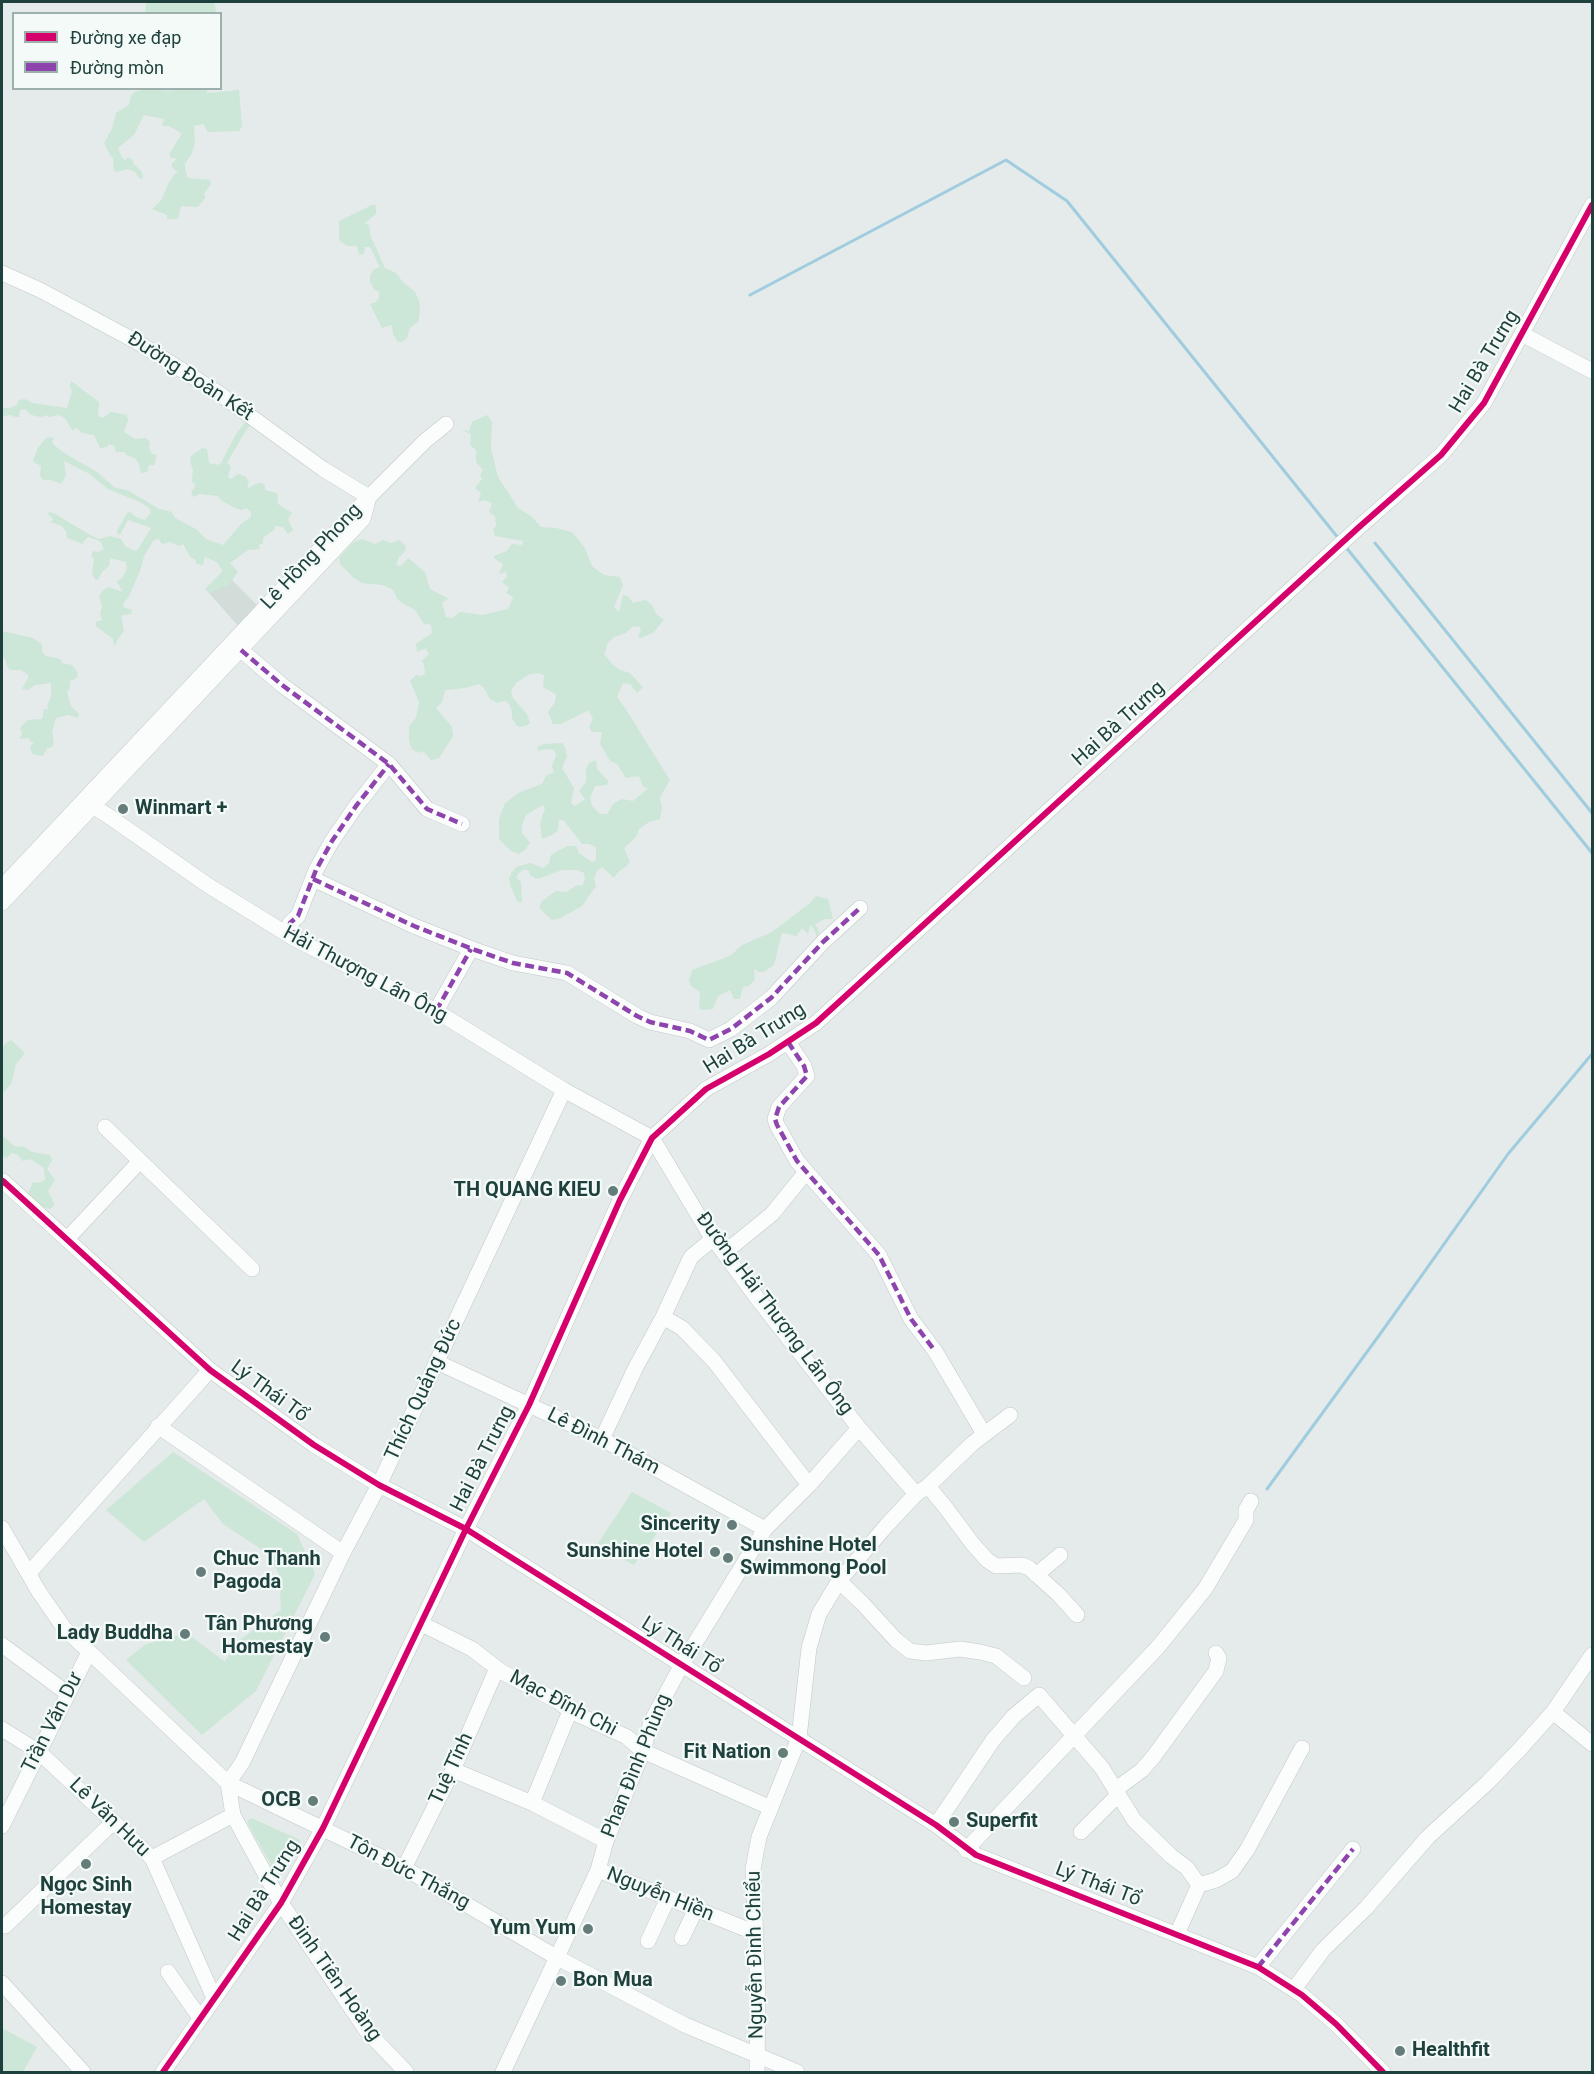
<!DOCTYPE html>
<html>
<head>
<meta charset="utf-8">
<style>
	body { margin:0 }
	#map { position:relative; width:1594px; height:2074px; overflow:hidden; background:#e5ebea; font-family:Roboto,sans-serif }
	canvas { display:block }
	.frame { position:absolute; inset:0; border:3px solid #1f413e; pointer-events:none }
	.legend { position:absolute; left:12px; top:12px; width:210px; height:78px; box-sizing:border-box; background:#f3faf8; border:2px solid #9eb0ae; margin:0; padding:8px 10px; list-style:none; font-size:18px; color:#1f413e }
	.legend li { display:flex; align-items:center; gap:12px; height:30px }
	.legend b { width:30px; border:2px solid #9eb0ae }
</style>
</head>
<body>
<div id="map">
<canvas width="1594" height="2074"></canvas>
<div class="frame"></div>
<ul class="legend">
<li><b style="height:8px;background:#d6006c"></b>Đường xe đạp</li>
<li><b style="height:8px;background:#8e44ad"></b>Đường mòn</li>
</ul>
</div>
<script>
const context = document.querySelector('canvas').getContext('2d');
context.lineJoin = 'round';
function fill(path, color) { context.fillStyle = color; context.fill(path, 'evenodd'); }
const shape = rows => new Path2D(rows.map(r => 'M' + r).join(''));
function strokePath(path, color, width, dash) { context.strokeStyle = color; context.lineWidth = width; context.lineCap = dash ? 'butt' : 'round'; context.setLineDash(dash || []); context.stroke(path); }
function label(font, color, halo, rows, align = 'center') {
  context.font = font + ' Roboto,sans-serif'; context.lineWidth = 4.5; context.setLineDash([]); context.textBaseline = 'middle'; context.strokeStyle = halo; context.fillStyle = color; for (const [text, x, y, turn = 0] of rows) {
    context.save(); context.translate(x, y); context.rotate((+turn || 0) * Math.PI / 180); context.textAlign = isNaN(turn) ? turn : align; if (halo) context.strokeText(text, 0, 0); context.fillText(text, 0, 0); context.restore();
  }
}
const built = shape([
	[223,571,258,606,239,627,209,593]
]);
const green = shape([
	[146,2,212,2,215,4,216,13,145,13],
	[150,88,169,91,172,89,207,89,207,93,239,90,242,126,239,131,208,132,203,124,194,126,195,143,192,153,185,164,185,170,188,178,210,180,211,184,204,194,206,197,198,207,181,206,178,219,167,219,167,215,152,209,162,199,168,184,175,174,178,173,172,167,172,163,177,159,170,157,170,153,181,135,181,133,169,126,162,126,164,119,144,115,134,135,118,148,121,156,125,160,128,157,133,160,133,163,142,172,143,179,139,178,135,172,128,169,117,172,114,171,113,158,110,155,104,143,112,129,116,113,129,105,131,96,134,92],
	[372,205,375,205,376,208,376,214,365,223,369,225,371,237,385,268,396,273,402,281,415,292,419,301,420,310,418,322,410,328,407,338,402,342,398,342,393,334,392,325,382,328,370,304,376,302,379,298,379,292,375,290,370,282,370,275,373,270,380,267,370,247,365,247,364,254,359,255,357,246,347,246,339,240,339,221],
	[71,381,99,402,98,416,102,418,111,412,127,415,128,420,124,432,135,439,146,438,150,442,149,448,152,454,157,455,154,465,149,465,147,472,141,473,139,464,135,458,126,455,125,452,116,452,114,446,109,444,107,447,100,448,94,435,82,433,77,428,72,430,65,418,59,415,49,417,46,415,42,417,35,416,30,414,25,409,20,410,19,417,15,417,11,415,2,416,2,408,10,408,17,405,19,400,25,399,32,403,67,408,72,391,70,386],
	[254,411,259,413,243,435,227,463,231,466,228,477,231,479,238,474,245,476,249,482,247,486,249,488,255,484,262,483,265,486,265,490,277,493,278,504,292,513,288,519,293,530,288,534,283,527,275,526,274,530,263,538,263,544,259,544,260,549,248,550,230,563,238,572,229,585,209,593,205,589,223,571,217,562,205,557,203,565,196,564,196,560,191,558,183,544,179,546,170,542,162,544,159,539,154,540,144,556,140,571,128,598,123,604,123,607,132,610,131,614,123,615,121,617,124,630,114,646,113,639,96,626,96,622,102,620,100,613,102,607,99,596,103,590,109,587,123,592,117,582,123,577,127,568,126,562,110,558,109,566,102,572,98,580,96,580,92,574,94,559,91,554,94,551,98,552,104,549,100,541,88,537,84,541,83,544,67,538,66,531,62,526,51,522,53,519,48,514,49,512,55,514,92,536,99,539,110,536,121,539,126,547,135,551,138,549,151,528,128,520,120,535,117,533,117,531,127,513,130,512,136,517,145,520,151,513,150,509,142,503,108,489,88,473,64,461,66,475,61,484,51,480,43,480,40,475,41,466,34,462,33,460,38,448,46,438,51,437,54,439,52,442,54,445,66,454,97,472,114,487,129,491,159,509,172,512,175,518,196,529,206,539,223,545,241,524,251,517,251,512,246,508,241,510,235,508,222,501,218,496,200,494,193,497,191,493,196,484,192,482,193,469,190,462,191,456,202,448,207,449,209,463,217,465,221,463,236,434],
	[487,415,492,422,491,449,498,477,518,508,532,517,541,527,556,528,572,532,585,548,592,566,604,575,620,577,623,585,614,607,619,612,623,595,628,596,633,603,646,600,652,605,656,614,664,620,653,633,640,638,638,636,641,630,639,626,632,627,626,633,614,637,608,643,604,654,612,664,620,670,630,673,643,687,637,693,630,684,623,683,617,697,625,708,670,780,660,798,662,807,660,819,649,822,639,829,636,837,624,848,630,862,627,866,618,872,614,878,602,867,597,871,594,879,596,886,582,906,561,918,552,920,539,908,542,901,556,891,567,892,577,885,582,886,585,880,584,873,577,870,562,870,538,879,531,876,528,870,522,870,516,877,521,882,522,903,517,901,510,884,509,878,512,872,516,867,530,863,543,868,549,863,551,855,567,846,576,846,579,853,592,862,596,860,596,847,589,844,582,844,564,821,559,819,558,830,554,834,542,839,540,824,545,808,543,805,526,815,522,825,522,833,530,843,525,850,519,854,511,851,499,839,499,819,505,803,520,792,542,784,546,776,554,772,552,766,556,755,554,750,545,749,538,751,537,747,544,744,562,743,565,747,567,756,562,768,574,788,571,803,575,806,585,799,579,791,586,782,586,769,589,763,596,760,597,769,609,782,606,785,595,786,590,798,592,806,600,814,607,814,614,803,622,799,633,801,648,788,643,787,639,776,626,778,617,764,610,761,600,744,602,732,592,732,589,727,593,718,590,714,589,710,561,724,553,724,548,712,555,702,556,694,543,687,544,675,539,673,530,674,516,683,511,691,513,698,527,714,530,723,526,726,520,727,516,725,512,718,512,712,509,704,505,701,497,703,490,699,484,688,479,684,465,688,445,690,442,702,436,708,452,727,453,736,439,758,431,760,423,751,419,753,412,749,409,741,409,726,416,718,419,702,410,681,416,675,421,676,425,674,424,664,422,661,429,654,426,648,417,652,416,644,432,633,431,625,423,623,416,611,398,600,393,590,383,585,362,583,354,578,340,564,339,558,352,543,362,539,375,544,383,540,391,543,399,540,405,545,406,550,399,557,396,565,401,566,408,558,425,572,430,589,449,599,442,602,446,617,452,618,460,612,482,615,508,609,513,598,512,596,506,593,509,588,502,582,507,576,506,572,499,574,503,564,494,558,494,556,507,551,512,544,522,545,523,541,495,536,493,529,496,526,495,516,489,512,492,503,485,500,478,502,481,493,475,488,482,479,480,475,483,470,476,462,476,450,470,445,471,434,461,430,469,431,472,422],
	[2,631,33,638,42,644,42,652,46,656,60,659,62,663,72,665,78,673,77,678,70,681,70,689,67,691,71,706,79,714,78,718,68,715,56,718,52,732,54,742,52,747,47,748,43,756,32,754,30,746,34,743,31,742,29,738,20,739,22,733,20,728,27,720,42,719,44,709,49,710,47,706,51,697,51,683,35,685,28,690,22,689,28,678,28,675,21,670,10,670,7,666,5,659,2,655],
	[816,896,828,899,833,919,825,919,815,924,819,932,817,937,814,929,810,925,808,934,802,928,796,937,793,935,782,933,774,965,764,972,759,972,754,969,755,979,749,986,743,987,740,999,734,999,730,990,718,996,713,1009,701,1010,699,1007,700,992,691,986,689,981,692,970,730,956,742,945,772,932,810,903],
	[11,1040,25,1053,16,1064,11,1084,2,1094,2,1050,5,1044],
	[2,1135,14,1146,25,1147,32,1152,50,1155,52,1160,47,1169,55,1180,48,1191,55,1205,50,1209,43,1207,39,1203,26,1198,33,1182,39,1183,45,1180,44,1168,30,1159,23,1161,17,1154,11,1153,7,1158,2,1156],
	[173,1452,297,1534,315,1574,256,1691,202,1735,126,1660,146,1644,187,1633,225,1662,234,1644,281,1610,279,1574,267,1553,223,1524,204,1499,144,1542,106,1510],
	[632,1492,671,1513,634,1565,597,1545],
	[251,1818,300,1840,300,1844,280,1877,277,1875,248,1824,248,1820],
	[2,2028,37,2047,23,2072,2,2072]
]);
const stream = shape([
	[750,295,1006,160,1067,201,1339,539],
	[1375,543,1592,813],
	[1345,546,1592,853],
	[1267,1489,1383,1330,1508,1154,1592,1054]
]);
const minor = shape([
	[2,273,40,290,137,342,217,392,323,469,369,497,425,441,446,424],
	[1522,334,1592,371],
	[241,650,282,685,389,764,427,809,462,824],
	[84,801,107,815,209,886,295,939,436,1011,564,1090,652,1138,707,1230,757,1298,859,1428,916,1494],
	[313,879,414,926,475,950,513,963,567,973,637,1016,650,1022,690,1031,709,1040,731,1029,771,998,823,942,860,908],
	[2,887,369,497,363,519,2,903],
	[295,939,290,923,298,916,316,870,332,841,356,806,389,764],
	[436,1011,471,949],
	[788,1042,804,1066,807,1076,779,1107,775,1119,777,1125,797,1161,879,1255,911,1319,935,1351,984,1434],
	[105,1127,252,1269],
	[2,1183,3,1181,210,1370,314,1445,379,1485,466,1529,936,1825,976,1855,1258,1967,1302,1995,1336,2024,1383,2072],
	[67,1239,140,1161],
	[724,1253,772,1214,806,1172],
	[663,1317,682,1328,714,1361,809,1485],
	[437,1362,602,1439,765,1529],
	[158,1426,343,1553],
	[602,1439,636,1367,663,1317,691,1257,714,1238],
	[928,1486,946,1508,972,1543,987,1560,996,1566,1022,1565,1029,1568,1058,1594,1077,1615],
	[2,1528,39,1592,64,1628,228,1783,404,1868,556,1957,685,2025,797,2072],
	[29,1573,210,1370],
	[1036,1575,1060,1555],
	[839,1581,863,1604,896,1640,910,1651,926,1653,960,1649,980,1652,996,1656,1024,1678],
	[422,1624,472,1649,502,1672,559,1702,570,1711,627,1737,643,1751,771,1808],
	[2,1645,67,1693],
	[1553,1712,1592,1744],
	[2,1729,39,1752,152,1858,214,1998],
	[453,1770,532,1803,606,1841],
	[1115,1790,1142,1770,1154,1756,1216,1671,1219,1658,1216,1653],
	[532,1803,570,1711],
	[936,1825,993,1740,1014,1716,1039,1695,1102,1768,1134,1820,1171,1856,1187,1868,1199,1885],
	[2,1826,89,1652],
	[1081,1832,1118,1795],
	[966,1850,1158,1647,1205,1589,1246,1520,1246,1510,1251,1501],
	[152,1858,233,1815],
	[404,1868,453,1770,497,1668],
	[598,1870,756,1933],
	[2,1926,5,1926,106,1829,115,1823],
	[1177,1934,1199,1885,1216,1880,1232,1871,1247,1850,1302,1748],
	[682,1938,696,1909],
	[648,1941,668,1898],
	[1258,1967,1353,1849],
	[168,1972,200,2018],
	[2,1983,83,2072],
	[1294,1989,1323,1950,1366,1908,1428,1837,1487,1783,1519,1750,1553,1712,1592,1655],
	[163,2072,281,1903,323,1828,466,1529,529,1405,620,1200,652,1138,706,1089,769,1054,816,1023,1358,528,1441,455,1484,403,1592,205],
	[406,2072,366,2030,281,1903,233,1815,228,1783,242,1763,343,1553,379,1485,564,1090],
	[503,2072,598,1870,606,1841,643,1751,651,1722,681,1666,765,1529,809,1485,859,1428],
	[757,2072,758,1993,753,1869,759,1837,799,1738,809,1648,819,1614,839,1581,886,1526,916,1494,928,1486,973,1443,1010,1415]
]);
const quiet = shape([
	[241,650,282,685,389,764,427,809,462,824],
	[313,879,414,926,475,950,513,963,567,973,637,1016,650,1022,690,1031,709,1040,731,1029,771,998,823,942,860,908],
	[295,939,290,923,298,916,316,870,332,841,356,806,389,764],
	[436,1011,471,949],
	[788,1042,804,1066,807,1076,779,1107,775,1119,777,1125,797,1161,879,1255,911,1319,935,1351],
	[1258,1967,1353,1849]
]);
const cycleway = shape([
	[2,1183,3,1181,210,1370,314,1445,379,1485,466,1529,936,1825,976,1855,1258,1967,1302,1995,1336,2024,1383,2072],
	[163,2072,281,1903,323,1828,466,1529,529,1405,620,1200,652,1138,706,1089,769,1054,816,1023,1358,528,1441,455,1484,403,1592,205]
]);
const markers = [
	[123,809,6,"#647c7a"],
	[613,1191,6,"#647c7a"],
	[732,1525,6,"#647c7a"],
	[715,1552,6,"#647c7a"],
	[728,1558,6,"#647c7a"],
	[201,1572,6,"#647c7a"],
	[185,1634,6,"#647c7a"],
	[325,1637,6,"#647c7a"],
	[783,1753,6,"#647c7a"],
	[313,1801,6,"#647c7a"],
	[954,1822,6,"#647c7a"],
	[86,1864,6,"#647c7a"],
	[588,1929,6,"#647c7a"],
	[561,1981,6,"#647c7a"],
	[1400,2051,6,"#647c7a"]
];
const streetNames = [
	["Hai Bà Trưng",1485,362,-59],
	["Đường Đoàn Kết",190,377,33],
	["Lê Hồng Phong",312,557,-47],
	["Hai Bà Trưng",1119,724,-42],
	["Hải Thượng Lãn Ông",365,975,28],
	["Hai Bà Trưng",755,1039,-32],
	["Đường Hải Thượng Lãn Ông",774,1314,53],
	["Thích Quảng Đức",424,1390,-65],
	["Lý Thái Tổ",269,1392,36],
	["Lê Đình Thám",603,1442,27],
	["Hai Bà Trưng",483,1459,-63],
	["Lý Thái Tổ",681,1646,32],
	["Mạc Đĩnh Chi",563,1704,28],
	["Trần Văn Dư",53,1723,-63],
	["Phan Đình Phùng",637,1766,-68],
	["Tuệ Tĩnh",452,1769,-65],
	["Lê Văn Hưu",109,1818,44],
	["Tôn Đức Thắng",408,1873,28],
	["Lý Thái Tổ",1098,1885,21],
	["Hai Bà Trưng",265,1891,-58],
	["Nguyễn Hiền",660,1895,22],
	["Nguyễn Đình Chiểu",756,1955,-91],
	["Đinh Tiên Hoàng",334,1979,55]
];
const poiNames = [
	["Winmart +",135,809,"left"],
	["TH QUANG KIEU",601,1191],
	["Sincerity",720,1525],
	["Sunshine Hotel",740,1546,"left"],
	["Swimmong Pool",740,1569,"left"],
	["Sunshine Hotel",703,1552],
	["Chuc Thanh",213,1560,"left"],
	["Pagoda",213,1583,"left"],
	["Tân Phương",313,1625],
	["Homestay",313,1648],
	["Lady Buddha",173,1634],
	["Fit Nation",771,1753],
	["OCB",301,1801],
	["Superfit",966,1822,"left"],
	["Ngọc Sinh",86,1886,"center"],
	["Homestay",86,1909,"center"],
	["Yum Yum",576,1929],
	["Bon Mua",573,1981,"left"],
	["Healthfit",1412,2051,"left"]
];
fill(built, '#d2ddda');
fill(green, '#cce6d8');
strokePath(stream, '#a0ccdf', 3);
strokePath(minor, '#c2c8c7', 16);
strokePath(minor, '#fbfcfc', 15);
strokePath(quiet, '#8e44ad', 4.5, [9, 4.5]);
strokePath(cycleway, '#d6006c', 6);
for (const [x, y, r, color] of markers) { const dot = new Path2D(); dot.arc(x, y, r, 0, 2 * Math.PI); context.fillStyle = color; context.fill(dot); strokePath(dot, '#f3faf8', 2); }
label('20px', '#1f413e', '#f3faf8', streetNames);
label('bold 20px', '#1f413e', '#f3faf8', poiNames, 'right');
</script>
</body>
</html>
